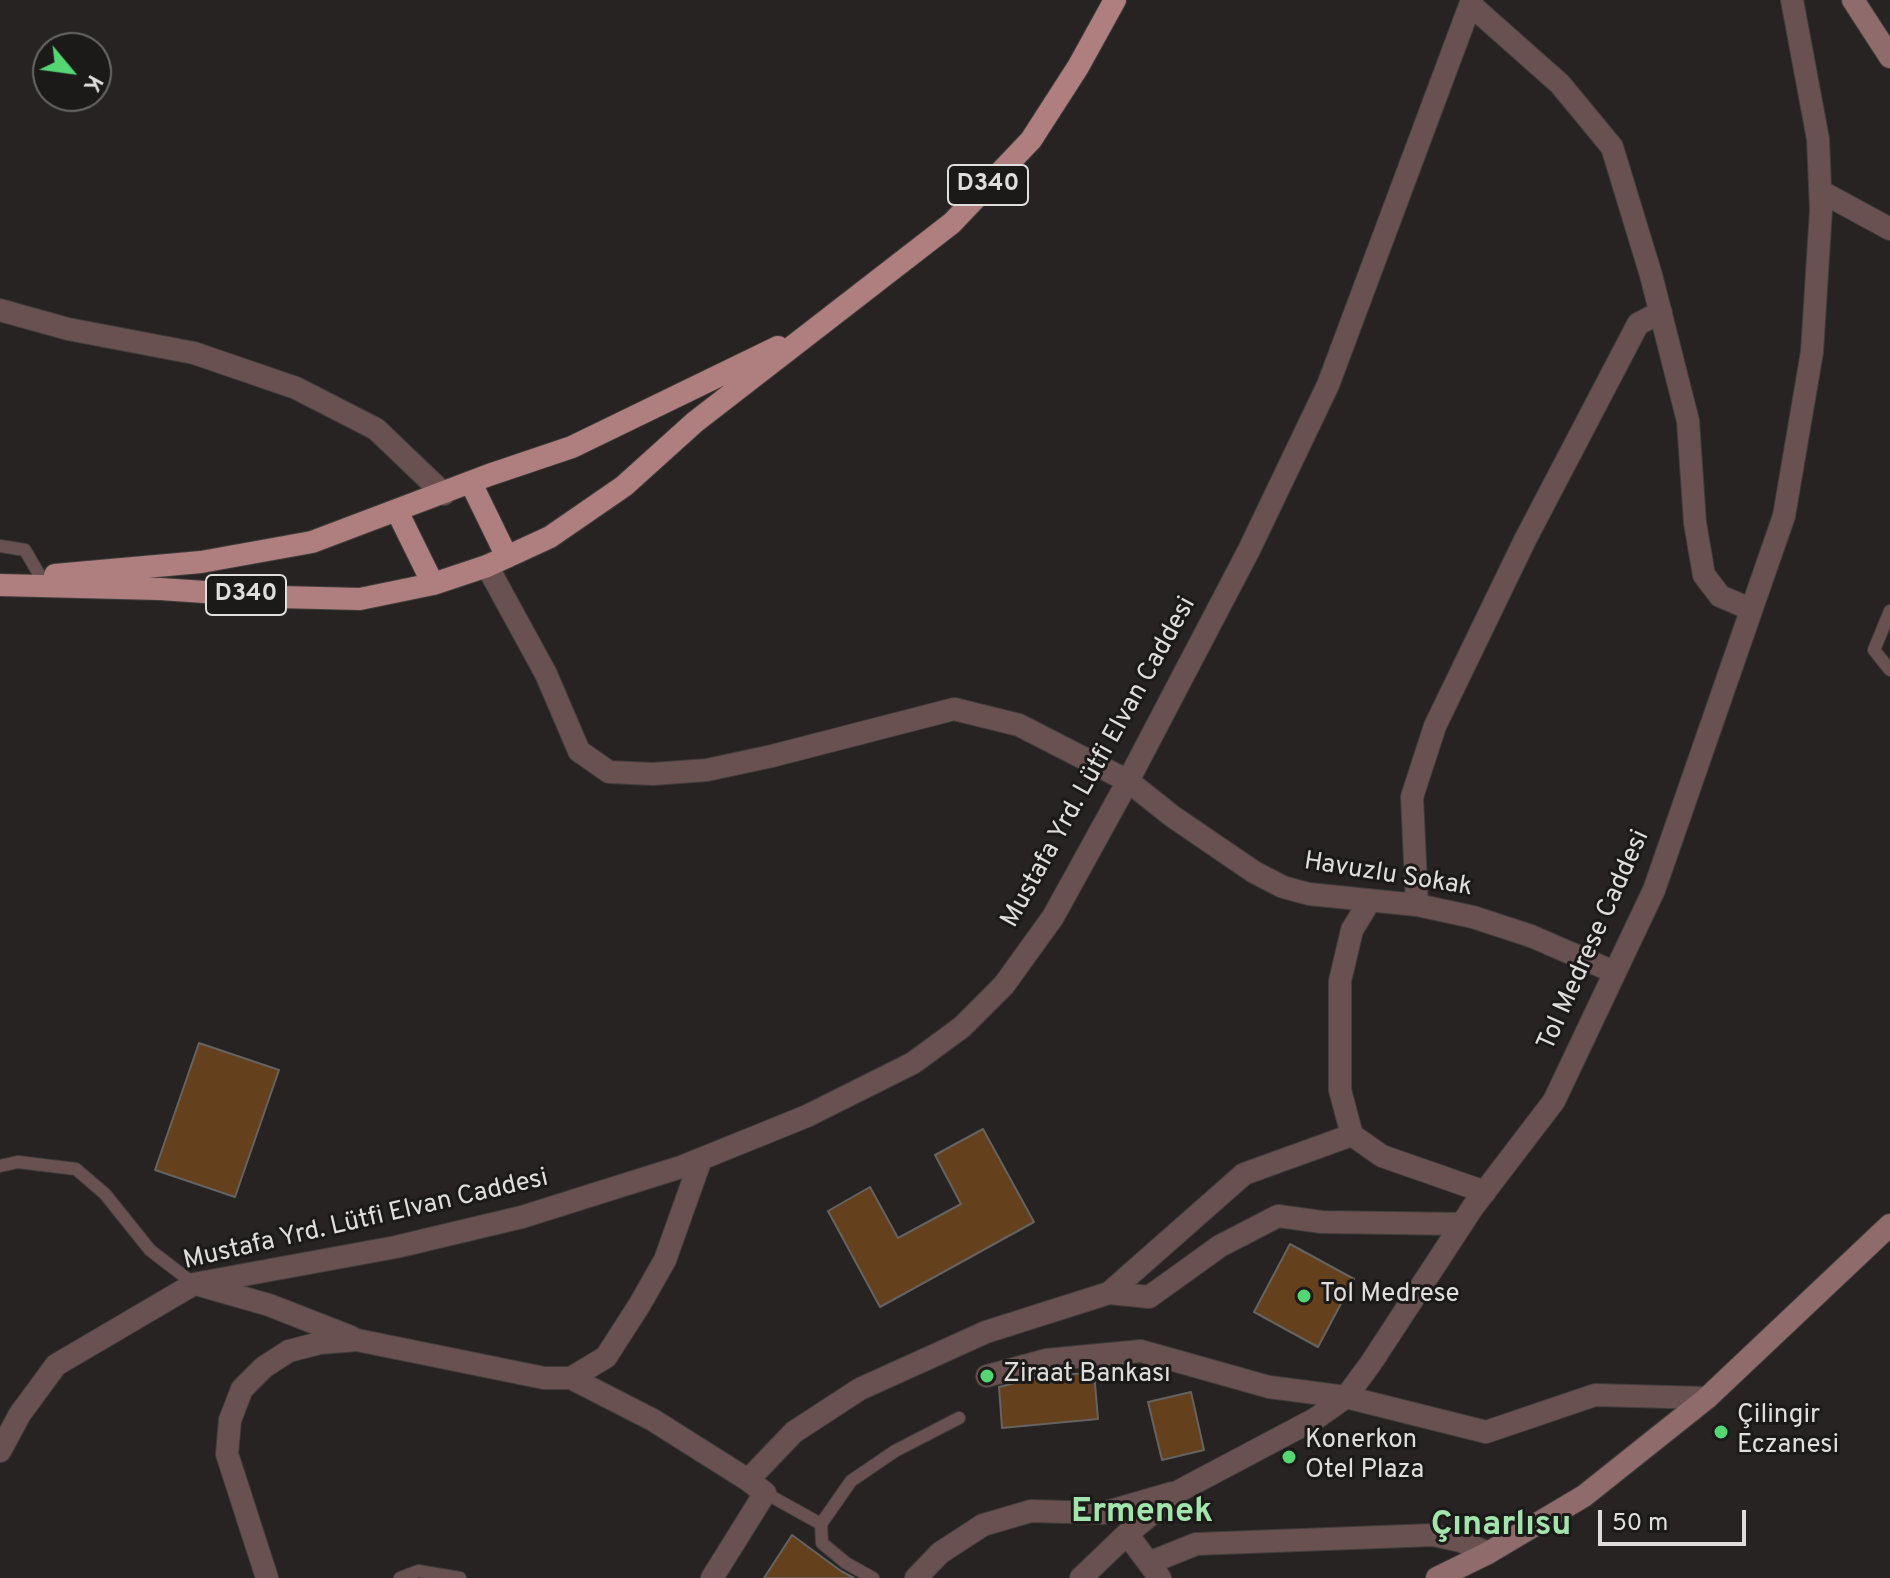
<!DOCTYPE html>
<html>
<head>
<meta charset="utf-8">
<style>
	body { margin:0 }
	#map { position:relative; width:1890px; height:1578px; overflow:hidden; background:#262322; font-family:Overpass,sans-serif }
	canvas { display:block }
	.north { position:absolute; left:32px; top:32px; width:80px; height:80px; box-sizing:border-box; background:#1c1919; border:2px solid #6a6867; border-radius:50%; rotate:119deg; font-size:22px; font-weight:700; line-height:32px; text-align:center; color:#e0dedd }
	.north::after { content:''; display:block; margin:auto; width:28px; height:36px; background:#53d673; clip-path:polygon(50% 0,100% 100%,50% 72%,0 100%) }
	.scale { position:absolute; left:1598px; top:1510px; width:148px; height:36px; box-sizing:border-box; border:4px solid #e0dedd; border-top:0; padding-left:10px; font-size:24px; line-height:28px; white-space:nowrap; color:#e0dedd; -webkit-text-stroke:6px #1c1919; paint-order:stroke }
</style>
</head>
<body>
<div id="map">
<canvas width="1890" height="1578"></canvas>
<div class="north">K</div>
<div class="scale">50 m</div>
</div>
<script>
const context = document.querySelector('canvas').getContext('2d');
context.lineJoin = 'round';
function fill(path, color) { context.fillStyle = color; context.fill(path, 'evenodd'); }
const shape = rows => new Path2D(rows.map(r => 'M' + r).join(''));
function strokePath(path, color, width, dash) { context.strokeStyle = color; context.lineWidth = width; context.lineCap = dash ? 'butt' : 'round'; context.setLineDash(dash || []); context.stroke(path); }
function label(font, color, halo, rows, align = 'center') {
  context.font = font + ' Overpass,sans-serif'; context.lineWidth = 6; context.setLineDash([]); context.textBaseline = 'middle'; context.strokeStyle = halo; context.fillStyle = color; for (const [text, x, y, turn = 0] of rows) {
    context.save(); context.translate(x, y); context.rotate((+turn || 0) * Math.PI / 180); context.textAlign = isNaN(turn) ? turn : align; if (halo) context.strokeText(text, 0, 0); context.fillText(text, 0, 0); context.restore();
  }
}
const building = shape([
	[199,1043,279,1070,235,1197,155,1170,199,1043],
	[983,1129,1034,1222,880,1307,828,1211,870,1187,898,1238,961,1204,935,1155,983,1129],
	[1290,1244,1354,1279,1318,1347,1254,1312,1290,1244],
	[1094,1372,1098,1419,1002,1428,999,1387,1035,1378,1094,1372],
	[1191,1392,1204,1450,1162,1460,1148,1402,1191,1392],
	[792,1535,841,1571,854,1578,764,1578,792,1535]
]);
const service = shape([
	[0,546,25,550,40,576],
	[1890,611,1874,650,1890,670],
	[0,1166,18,1162,76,1169,105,1194,150,1250,194,1284],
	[765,1493,821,1524,822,1543,846,1563,873,1578],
	[821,1524,851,1481,895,1451,959,1418],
	[400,1578,418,1571,460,1578]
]);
const minor = shape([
	[1471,5,1560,84,1612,147,1651,275,1688,421,1695,523,1704,575,1720,596,1750,609],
	[1820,191,1890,229],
	[487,566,546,674,579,751,609,772,653,774,707,770,772,756,954,709,1019,725,1128,781,1172,816,1254,872,1283,887,1309,894,1417,905,1473,917,1531,936,1614,972],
	[1417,905,1412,797,1435,726,1525,540,1638,324,1661,312],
	[1352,1135,1340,1090,1340,981,1352,930,1369,902],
	[199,1285,269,1305,351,1337],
	[1109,1293,1244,1174,1352,1135,1382,1156,1485,1192],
	[987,1376,1046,1360,1141,1351,1269,1387,1346,1397,1371,1363,1473,1207,1554,1101,1654,890,1784,516,1812,352,1821,210,1818,139,1792,0],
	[571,1378,653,1420,748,1480,765,1493,712,1578],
	[0,1451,20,1414,56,1365,194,1284,396,1247,522,1217,681,1167,807,1116,913,1063,962,1027,1004,985,1053,917,1128,781,1249,550,1328,385,1472,0],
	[748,1480,794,1432,860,1389,986,1332,1109,1293,1149,1297,1220,1246,1278,1216,1322,1222,1462,1224],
	[1127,1534,1160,1578],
	[1149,1563,1196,1544,1433,1535,1461,1541,1488,1553],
	[267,1578,227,1454,230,1420,242,1389,264,1367,289,1351,320,1343,357,1340,544,1378,571,1378,606,1357,640,1304,665,1260,701,1159],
	[916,1578,940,1553,983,1525,1031,1511,1103,1513,1172,1493],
	[1081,1578,1127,1534,1181,1490,1315,1419,1346,1397,1486,1432,1595,1395,1707,1398]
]);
const tertiary = shape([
	[0,310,68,329,194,353,296,388,376,429,444,494]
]);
const secondary = shape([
	[1853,0,1890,57],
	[1437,1578,1488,1553,1584,1496,1707,1398,1890,1225]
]);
const primary = shape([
	[471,483,507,557],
	[397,511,433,584],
	[55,575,201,562,312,542,489,475,572,447,778,347],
	[0,585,160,589,279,597,360,599,433,584,487,566,550,537,624,486,695,422,952,223,1031,140,1078,67,1115,0]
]);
const markers = [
	[1304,1296,8,"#53d673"],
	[987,1376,8,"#53d673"],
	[1721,1432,8,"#53d673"],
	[1289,1457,8,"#53d673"]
];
const shields = [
	[988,185,80],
	[246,595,80]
];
const shieldNames = [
	["D340",988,185],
	["D340",246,595]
];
const streetNames = [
	["Mustafa Yrd. Lütfi Elvan Caddesi",1100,763,-61],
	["Havuzlu Sokak",1388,876,9],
	["Tol Medrese Caddesi",1595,941,-66],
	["Mustafa Yrd. Lütfi Elvan Caddesi",366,1221,-13]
];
const poiNames = [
	["Tol Medrese",1320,1296],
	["Ziraat Bankası",1003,1376],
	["Çilingir",1737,1417],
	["Eczanesi",1737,1447],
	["Konerkon",1305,1442],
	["Otel Plaza",1305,1472]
];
const districtNames = [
	["Ermenek",1142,1514],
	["Çınarlısu",1501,1527]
];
fill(building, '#65401d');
strokePath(building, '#656361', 2);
strokePath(service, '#403d3c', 14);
strokePath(minor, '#403d3c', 24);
strokePath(tertiary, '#403d3c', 24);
strokePath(secondary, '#403d3c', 24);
strokePath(primary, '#403d3c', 24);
strokePath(service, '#695152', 12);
strokePath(minor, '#695152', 22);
strokePath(tertiary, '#695152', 22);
strokePath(secondary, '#906b6b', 22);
strokePath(primary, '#af7e7f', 22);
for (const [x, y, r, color] of markers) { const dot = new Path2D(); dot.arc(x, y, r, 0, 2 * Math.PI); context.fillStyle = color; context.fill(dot); strokePath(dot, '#1c1919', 3); }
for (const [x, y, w] of shields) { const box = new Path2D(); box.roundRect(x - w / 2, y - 20, w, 40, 6); context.fillStyle = '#1c1919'; context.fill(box); strokePath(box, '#e0dedd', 2); }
label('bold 24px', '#e0dedd', null, shieldNames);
label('26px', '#e0dedd', '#1c1919', streetNames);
label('26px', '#e0dedd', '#1c1919', poiNames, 'left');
label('bold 34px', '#a3e4ad', '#1c1919', districtNames);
</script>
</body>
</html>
